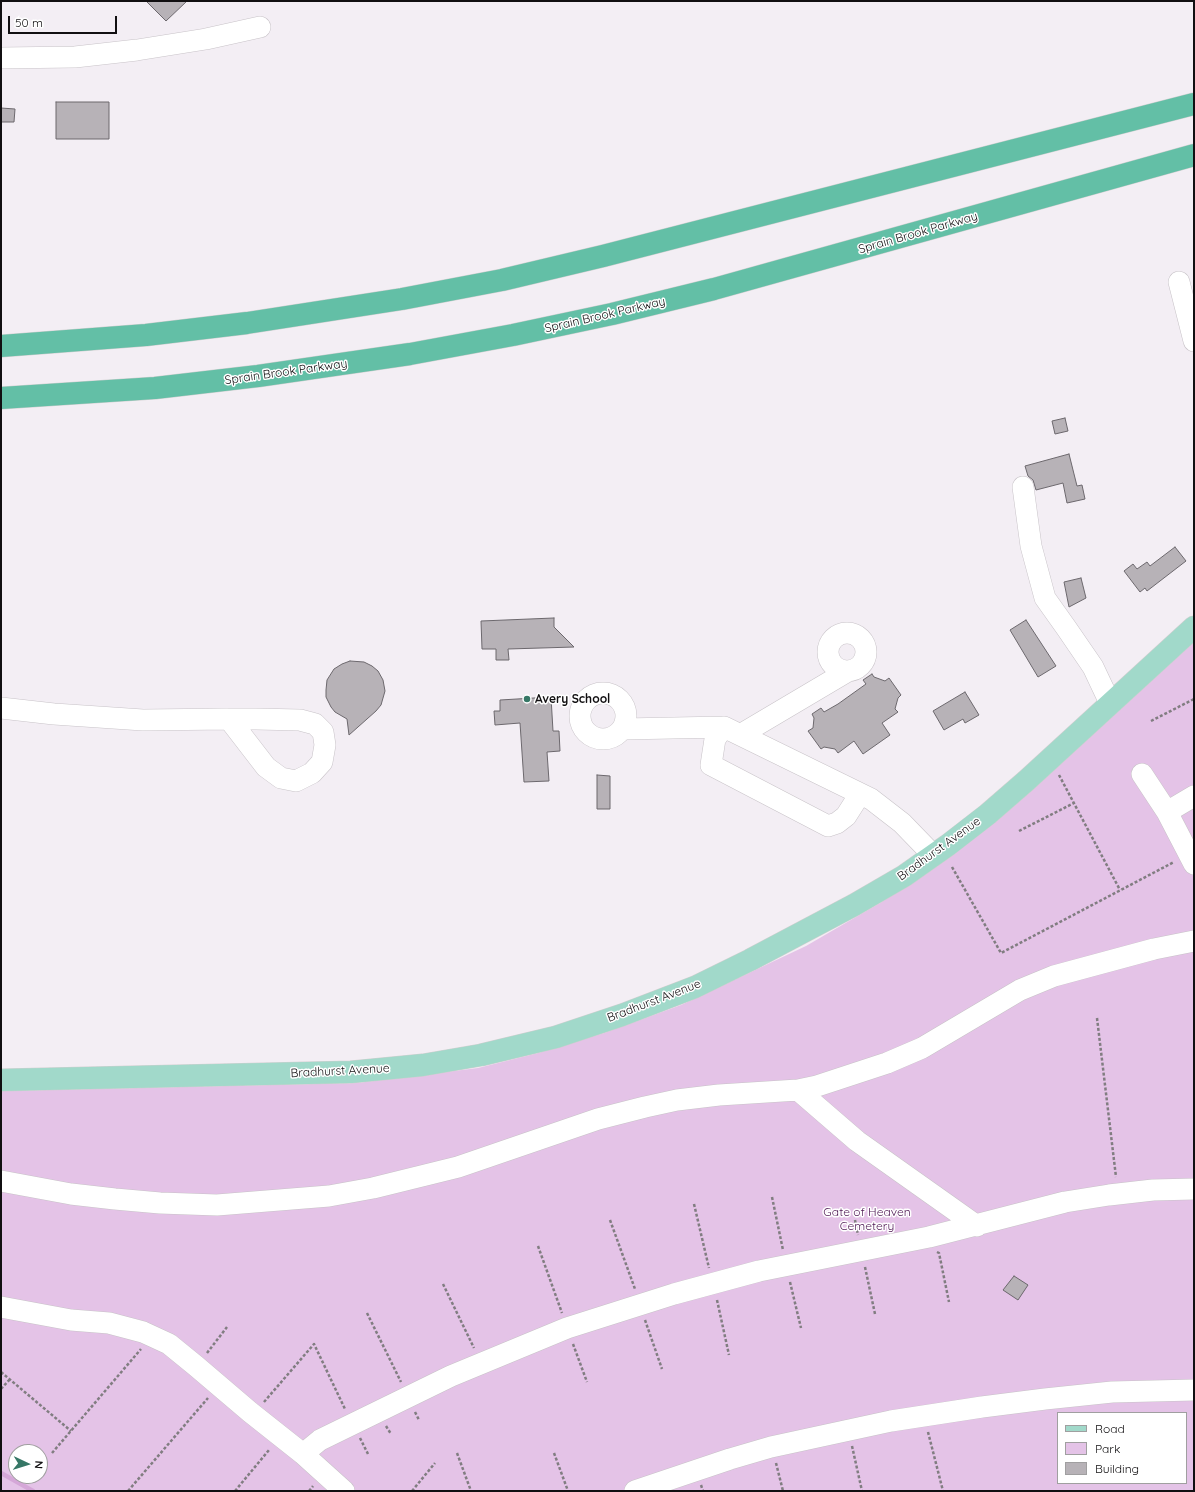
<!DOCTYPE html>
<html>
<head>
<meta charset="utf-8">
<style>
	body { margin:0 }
	#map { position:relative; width:1195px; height:1492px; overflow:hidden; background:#f3eef4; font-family:Quicksand,sans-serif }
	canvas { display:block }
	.frame { position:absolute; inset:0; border:2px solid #110f11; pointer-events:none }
	.legend { position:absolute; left:1057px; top:1412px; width:130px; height:72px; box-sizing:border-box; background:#fff; border:1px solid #a09fa0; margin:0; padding:5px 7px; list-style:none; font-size:12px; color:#110f11 }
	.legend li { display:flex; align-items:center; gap:8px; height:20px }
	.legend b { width:20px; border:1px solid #a09fa0 }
	.north { position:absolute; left:8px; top:1444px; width:40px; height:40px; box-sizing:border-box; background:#fff; border:1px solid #a09fa0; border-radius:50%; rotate:94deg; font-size:11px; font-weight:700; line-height:16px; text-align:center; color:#110f11 }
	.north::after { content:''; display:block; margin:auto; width:14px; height:18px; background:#367766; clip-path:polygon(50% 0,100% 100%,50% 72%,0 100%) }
	.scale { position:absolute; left:8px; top:16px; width:109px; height:18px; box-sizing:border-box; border:2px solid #110f11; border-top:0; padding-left:5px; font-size:12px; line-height:14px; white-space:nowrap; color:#110f11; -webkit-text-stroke:3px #fff; paint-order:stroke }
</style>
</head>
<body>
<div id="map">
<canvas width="1195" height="1492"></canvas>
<div class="frame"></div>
<ul class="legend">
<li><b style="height:5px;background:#a1d9ca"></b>Road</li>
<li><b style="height:11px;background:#e4c3e7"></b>Park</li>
<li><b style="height:11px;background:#b7b2b7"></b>Building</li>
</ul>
<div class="north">N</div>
<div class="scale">50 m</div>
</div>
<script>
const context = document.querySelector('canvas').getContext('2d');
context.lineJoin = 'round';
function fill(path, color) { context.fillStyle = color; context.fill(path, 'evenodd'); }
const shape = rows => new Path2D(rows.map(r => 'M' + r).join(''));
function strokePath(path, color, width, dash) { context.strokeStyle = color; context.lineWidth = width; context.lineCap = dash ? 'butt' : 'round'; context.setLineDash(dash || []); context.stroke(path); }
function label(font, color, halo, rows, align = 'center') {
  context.font = font + ' Quicksand,sans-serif'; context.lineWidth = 3; context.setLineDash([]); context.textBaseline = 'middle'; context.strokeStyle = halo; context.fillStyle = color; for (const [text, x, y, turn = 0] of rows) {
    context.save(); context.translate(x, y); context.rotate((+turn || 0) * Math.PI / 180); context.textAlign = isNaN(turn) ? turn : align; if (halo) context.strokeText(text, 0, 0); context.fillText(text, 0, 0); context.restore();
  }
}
const green = shape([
	[1194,640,1194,1491,1,1491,1,1091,357,1083,478,1068,538,1053,604,1033,681,1005,806,946,880,903,953,855,1003,812],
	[1058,1413,1186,1413,1186,1483,1058,1483],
	[16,1452,40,1452,40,1476,16,1476]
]);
const stream = shape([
	[1,1473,33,1491]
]);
const building = shape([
	[146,1,187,1,166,21,146,1],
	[56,102,109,102,109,139,56,139,56,102],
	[1,108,15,109,14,122,1,122,1,108],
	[1065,418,1068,431,1055,434,1052,421,1065,418],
	[1069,454,1077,486,1082,485,1085,499,1067,503,1063,483,1036,490,1033,480,1028,476,1025,466,1069,454],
	[1175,547,1186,561,1147,591,1145,588,1140,592,1124,571,1133,564,1137,569,1147,562,1150,566,1175,547],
	[1081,578,1086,598,1069,607,1064,582,1081,578],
	[554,618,554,627,574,647,508,649,509,660,496,660,496,649,482,649,481,621,554,618],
	[1026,620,1056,666,1038,677,1010,630,1026,620],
	[350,661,364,662,372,666,378,671,383,680,385,691,381,705,376,711,349,735,347,719,335,712,331,707,326,697,326,690,327,680,334,669,342,664,350,661],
	[872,674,874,677,885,681,889,678,901,695,898,698,895,709,898,712,882,723,890,735,863,754,854,741,838,753,835,749,824,747,821,749,808,731,813,728,814,718,812,714,821,708,824,712,838,704,866,684,863,680,872,674],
	[965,692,979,715,965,723,963,719,944,730,933,711,965,692],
	[551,697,553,731,559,731,560,751,547,752,549,781,524,782,520,723,495,725,494,711,500,711,500,700,551,697],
	[597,775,610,776,610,809,597,809,597,775],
	[1014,1276,1028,1285,1018,1300,1003,1290,1014,1276]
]);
const path = shape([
	[1151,721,1194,699],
	[1059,775,1120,890],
	[1019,831,1074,803],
	[952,867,1001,953,1174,862],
	[1097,1018,1116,1177],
	[772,1197,783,1250],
	[694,1204,709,1268],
	[610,1220,635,1289],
	[855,1220,858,1235],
	[538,1246,562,1313],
	[937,1252,939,1253,949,1302],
	[865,1267,875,1314],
	[790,1282,801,1328],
	[443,1284,474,1348],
	[717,1300,729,1355],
	[367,1313,401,1382],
	[645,1320,662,1369],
	[573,1344,587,1382],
	[207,1353,227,1327],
	[1,1372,71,1431],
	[1,1389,10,1379],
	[264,1402,314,1344,345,1409],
	[415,1412,419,1420],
	[386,1426,391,1434],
	[928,1432,943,1491],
	[360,1438,368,1454],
	[852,1446,862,1491],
	[52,1453,141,1349],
	[457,1453,471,1491],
	[554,1453,568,1491],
	[776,1463,783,1491],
	[701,1485,703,1491],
	[128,1491,208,1398],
	[235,1491,269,1450],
	[309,1491,313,1486],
	[412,1491,435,1463]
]);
const minor = shape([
	[1,58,75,57,137,50,206,39,260,27],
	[1179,282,1194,341],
	[1023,487,1031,546,1045,598,1067,629,1093,667,1110,703],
	'828 652a19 19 0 1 1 38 0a19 19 0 1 1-38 0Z',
	'580 716a23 23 0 1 1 46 0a23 23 0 1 1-46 0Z',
	[1,708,54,714,143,720,229,719,256,719,300,720,315,724,323,732,325,745,322,762,312,773,296,781,281,778,266,767,229,719],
	[724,727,715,739,711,765,828,826,837,823,846,816,860,794],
	[623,729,724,727,871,799,902,823,933,855],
	[740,735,848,671],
	[1142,774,1167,812,1194,864],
	[1167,812,1194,796],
	[798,1090,857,1141,977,1226],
	[1,1181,71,1194,115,1199,160,1203,217,1205,329,1196,373,1188,458,1167,598,1119,645,1107,677,1100,719,1095,798,1090,817,1086,887,1063,922,1048,1020,990,1054,976,1154,949,1194,941],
	[1,1307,71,1320,109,1323,143,1332,169,1344,196,1366,250,1412,303,1454,344,1491],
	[303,1454,320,1440,451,1376,567,1328,674,1294,759,1271,929,1237,1065,1202,1109,1195,1153,1190,1194,1189],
	[635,1491,730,1459,771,1447,891,1421,982,1407,1045,1399,1112,1392,1194,1390]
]);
const major = shape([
	[1,1080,351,1072,423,1065,481,1055,556,1037,622,1015,695,987,750,960,854,905,904,876,948,845,988,814,1026,781,1194,627]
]);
const highway = shape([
	[1,346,146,335,247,323,402,299,502,280,603,256,1194,104],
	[1,398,155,388,258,376,410,354,513,335,612,314,714,289,1194,155]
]);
const markers = [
	[527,699,4,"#367766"]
];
const streetNames = [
	["Sprain Brook Parkway",918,233,-16],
	["Sprain Brook Parkway",605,315,-13],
	["Sprain Brook Parkway",286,372,-8],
	["Bradhurst Avenue",939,849,-36],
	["Bradhurst Avenue",654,1001,-21],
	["Bradhurst Avenue",340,1071,-3]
];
const poiNames = [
	["Avery School",535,699]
];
const parkNames = [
	["Gate of Heaven",867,1212],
	["Cemetery",867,1226]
];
fill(green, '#e4c3e7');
strokePath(stream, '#d5a7d8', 4.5);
fill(building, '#b7b2b7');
strokePath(building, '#6c686d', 1);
strokePath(minor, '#c8c3c8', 22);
strokePath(major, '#cfcfcf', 23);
strokePath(highway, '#cfcfcf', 23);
strokePath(path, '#817d81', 2.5, [3, 2]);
strokePath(minor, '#fff', 21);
strokePath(major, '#a1d9ca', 22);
strokePath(highway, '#63bfa6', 22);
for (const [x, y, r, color] of markers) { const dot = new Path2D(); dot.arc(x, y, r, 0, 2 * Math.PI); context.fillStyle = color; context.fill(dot); strokePath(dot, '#fff', 1.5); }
label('12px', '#110f11', '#fff', streetNames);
label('bold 12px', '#110f11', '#fff', poiNames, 'left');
label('12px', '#4e1753', '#fff', parkNames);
</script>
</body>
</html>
